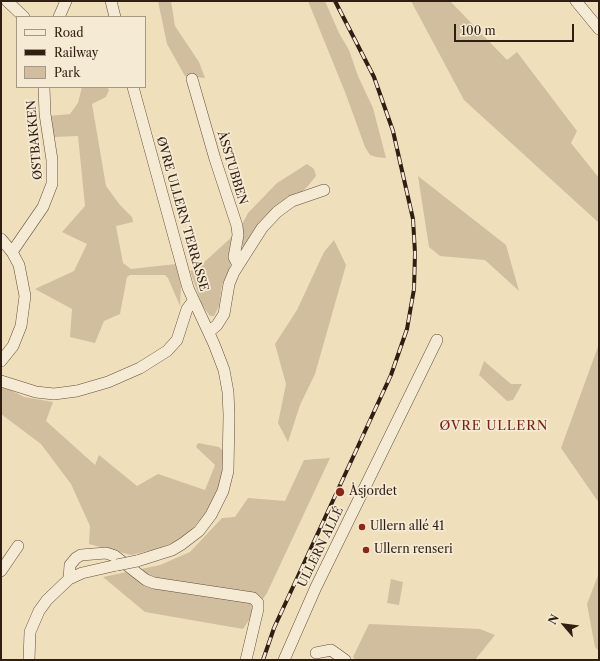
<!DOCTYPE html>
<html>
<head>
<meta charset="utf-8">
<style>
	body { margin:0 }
	#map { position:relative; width:600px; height:661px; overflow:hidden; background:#f0dfbb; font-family:"Libre Caslon Text",serif }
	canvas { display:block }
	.frame { position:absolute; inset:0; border:2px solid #311e13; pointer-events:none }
	.legend { position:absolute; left:16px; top:16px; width:130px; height:72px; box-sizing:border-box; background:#f5ead3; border:1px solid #a79886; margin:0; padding:5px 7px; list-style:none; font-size:12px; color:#311e13 }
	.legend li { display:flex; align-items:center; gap:8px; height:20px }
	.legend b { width:20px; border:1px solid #a79886 }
	.north { position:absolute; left:544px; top:605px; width:40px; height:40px; -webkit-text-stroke:3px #f5ead3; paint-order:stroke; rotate:298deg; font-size:11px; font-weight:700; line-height:16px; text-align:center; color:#311e13 }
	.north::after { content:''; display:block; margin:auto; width:14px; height:18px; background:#311e13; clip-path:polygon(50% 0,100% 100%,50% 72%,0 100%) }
	.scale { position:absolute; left:454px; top:24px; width:120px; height:18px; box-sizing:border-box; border:2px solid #311e13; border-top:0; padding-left:5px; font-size:12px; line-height:14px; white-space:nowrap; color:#311e13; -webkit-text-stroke:3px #f5ead3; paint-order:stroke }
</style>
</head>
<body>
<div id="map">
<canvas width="600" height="661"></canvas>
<div class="frame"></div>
<ul class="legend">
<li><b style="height:5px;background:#f5ead3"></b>Road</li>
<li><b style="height:5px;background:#311e13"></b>Railway</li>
<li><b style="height:11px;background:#d0be9e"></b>Park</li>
</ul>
<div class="north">N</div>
<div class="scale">100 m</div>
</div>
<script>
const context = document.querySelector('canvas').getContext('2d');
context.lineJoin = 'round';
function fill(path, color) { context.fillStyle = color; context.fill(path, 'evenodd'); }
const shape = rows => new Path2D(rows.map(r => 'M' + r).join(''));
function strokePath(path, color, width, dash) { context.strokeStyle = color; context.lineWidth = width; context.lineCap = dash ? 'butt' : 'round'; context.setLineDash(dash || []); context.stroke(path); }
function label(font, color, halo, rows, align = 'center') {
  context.font = font + ' "Libre Caslon Text",serif'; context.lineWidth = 3.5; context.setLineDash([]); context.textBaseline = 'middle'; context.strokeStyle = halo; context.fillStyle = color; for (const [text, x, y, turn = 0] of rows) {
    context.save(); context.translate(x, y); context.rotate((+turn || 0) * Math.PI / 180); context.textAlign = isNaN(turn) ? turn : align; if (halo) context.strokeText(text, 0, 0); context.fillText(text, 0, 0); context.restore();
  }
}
const green = shape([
	[158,1,171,1,175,26,199,62,205,78,185,76,167,44],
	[308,1,325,1,339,33,349,50,358,76,373,108,386,158,376,157,370,155,365,147,345,92],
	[411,1,450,1,507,60,517,52,577,131,571,143,599,178,599,223,464,100],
	[82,87,107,87,109,90,106,97,92,104,106,186,120,205,132,217,133,222,116,226,123,263,131,269,176,264,181,286,180,306,168,278,165,275,130,275,127,277,120,314,104,321,95,343,70,337,72,309,35,289,74,271,87,244,62,232,85,206,78,136,54,137,49,116,70,114,78,103],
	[307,164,314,169,316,176,307,187,243,248,239,230,248,213,277,183],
	[418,176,506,245,519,291,485,260,440,256,429,247],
	[235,234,230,268,222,285,219,306,214,316,210,316,202,305,190,271,200,266],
	[334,240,346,265,315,374,300,405,288,442,278,423,286,384,275,344,297,310,324,252],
	[599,344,599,503,561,448],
	[484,361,511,384,522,384,513,400,507,401,479,375],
	[1,385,24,397,53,402,46,421,95,465,99,455,137,486,158,474,205,490,215,465,196,447,198,443,219,447,225,453,226,472,219,491,205,514,184,538,157,549,131,555,89,544,90,526,71,484,41,444,1,414],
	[330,458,267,593,243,629,145,612,103,577,160,565,190,552,222,518,235,517,248,498,285,501,304,460],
	[599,573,599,651,595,647,587,604],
	[391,579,403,582,399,605,387,603],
	[369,624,480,629,495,635,475,660,356,660,353,657]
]);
const minor = shape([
	[7,1,24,17],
	[111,1,115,17],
	[576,1,599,29],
	[59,17,66,1],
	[192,79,215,159,237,226,238,235,234,257,238,265],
	[133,87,188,288,214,344,224,370,228,392,229,415,228,471,223,491,211,515,199,531,182,544,172,550,137,561],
	[1,239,12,252,19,265,25,296,21,326,13,346,1,361],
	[12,252,43,207,52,184,52,160,45,114,44,87],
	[209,332,217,325,224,314,229,284,234,272,262,228,277,212,292,201,324,190],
	[1,381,36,392,54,394,77,391,108,382,140,368,167,351,177,340,187,309,193,301],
	[1,571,18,546],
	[69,579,70,565,76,558,81,555,106,553,115,556,146,580,154,583,253,598,258,603,258,609,246,660],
	[316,653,331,650,345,660],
	[29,660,30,632,39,611,47,600,69,579,82,573,117,565],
	[284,660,316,587,437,340]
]);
const rail = shape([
	[263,660,274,628,391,375,407,329,414,289,415,253,413,219,393,131,374,77,335,1]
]);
const minorBridge = shape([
	[117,565,137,561]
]);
const markers = [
	[340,492,5,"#8f2418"],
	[362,527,4,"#8f2418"],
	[366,550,4,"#8f2418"]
];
const streetNames = [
	["ØSTBAKKEN",35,140,-95],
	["ÅSSTUBBEN",232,168,73],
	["ØVRE ULLERN TERRASSE",182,214,74],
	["ULLERN ALLÉ",321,547,-64]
];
const poiNames = [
	["Åsjordet",349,492],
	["Ullern allé 41",370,527],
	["Ullern renseri",374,550]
];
const neighbourhoodNames = [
	["ØVRE ULLERN",494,426]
];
fill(green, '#d0be9e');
strokePath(minor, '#614e3d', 12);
strokePath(minor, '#f5ead3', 11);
strokePath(rail, '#311e13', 4);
strokePath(rail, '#f5ead3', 2.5, [8]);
strokePath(minorBridge, '#614e3d', 12, []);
strokePath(minorBridge, '#f5ead3', 11);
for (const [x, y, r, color] of markers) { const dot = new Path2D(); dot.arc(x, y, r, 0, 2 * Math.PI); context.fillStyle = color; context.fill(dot); strokePath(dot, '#f5ead3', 1.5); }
label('12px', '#311e13', '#f5ead3', streetNames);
label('12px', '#311e13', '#f5ead3', poiNames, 'left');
context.letterSpacing = '1px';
label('13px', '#7a1f14', '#f5ead3', neighbourhoodNames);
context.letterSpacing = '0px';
</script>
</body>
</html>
